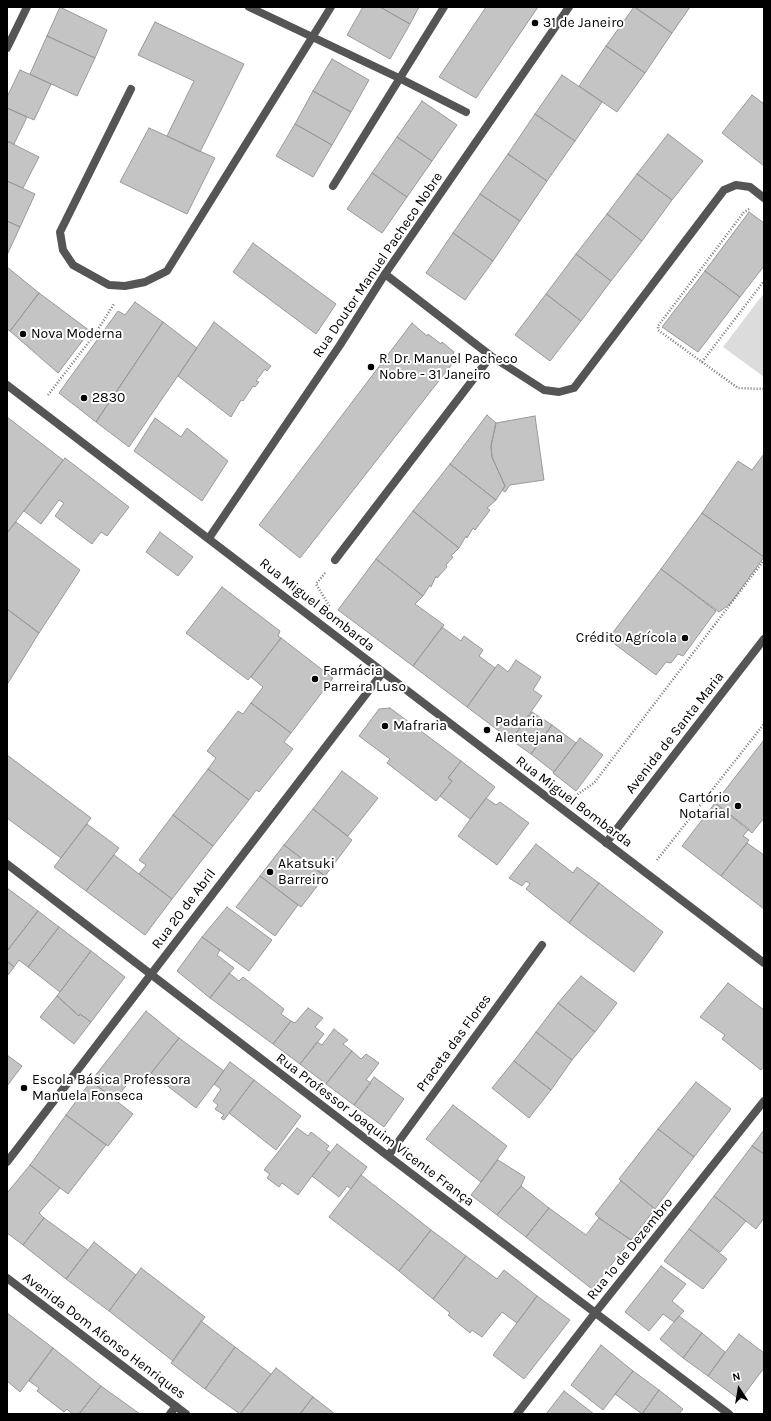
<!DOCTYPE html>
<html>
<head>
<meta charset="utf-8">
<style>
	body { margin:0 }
	#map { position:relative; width:771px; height:1421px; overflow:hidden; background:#fff; font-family:Karla,sans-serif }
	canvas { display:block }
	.frame { position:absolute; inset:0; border:8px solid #000; pointer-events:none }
	.north { position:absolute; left:719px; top:1369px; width:40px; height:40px; -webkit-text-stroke:3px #fff; paint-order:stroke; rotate:348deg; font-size:11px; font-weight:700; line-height:16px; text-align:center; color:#000 }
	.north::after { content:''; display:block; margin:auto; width:14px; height:18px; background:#000; clip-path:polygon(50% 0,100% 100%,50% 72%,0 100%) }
</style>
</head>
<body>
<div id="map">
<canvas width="771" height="1421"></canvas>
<div class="frame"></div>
<div class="north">N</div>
</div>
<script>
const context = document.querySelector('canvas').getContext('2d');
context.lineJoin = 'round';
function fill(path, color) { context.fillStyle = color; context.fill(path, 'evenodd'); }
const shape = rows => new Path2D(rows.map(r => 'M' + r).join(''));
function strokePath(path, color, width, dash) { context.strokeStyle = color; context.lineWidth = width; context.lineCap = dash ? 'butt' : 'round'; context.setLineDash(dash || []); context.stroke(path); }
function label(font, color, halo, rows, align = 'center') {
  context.font = font + ' Karla,sans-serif'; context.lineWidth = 4; context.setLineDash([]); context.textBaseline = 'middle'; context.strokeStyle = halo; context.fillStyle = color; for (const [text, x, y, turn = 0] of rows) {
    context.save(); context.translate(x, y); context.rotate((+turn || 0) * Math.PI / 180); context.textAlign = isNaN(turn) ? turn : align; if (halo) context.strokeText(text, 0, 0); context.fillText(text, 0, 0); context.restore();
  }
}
const green = shape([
	[764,293,764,377,723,347]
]);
const building = shape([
	[60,7,107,30,95,58,47,36,60,7],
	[363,7,380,7,410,24,390,59,347,35,363,7],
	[380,7,419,7,410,24,380,7],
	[486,7,538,7,476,98,439,77,486,7],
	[634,7,672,33,645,73,606,46,634,7],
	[635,7,690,7,672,33,635,7],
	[155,22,244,64,200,152,167,136,194,81,138,55,155,22],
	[47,36,95,58,77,96,30,74,47,36],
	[606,46,645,73,617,112,579,86,606,46],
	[332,59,369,80,351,112,313,91,332,59],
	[20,70,51,84,34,120,7,108,7,97,20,70],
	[562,75,602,102,575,141,535,114,562,75],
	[313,91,351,112,332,145,295,124,313,91],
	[752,95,764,104,764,166,722,133,752,95],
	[422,101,457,125,432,161,397,137,422,101],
	[7,108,27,117,14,144,7,141,7,108],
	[535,114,575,141,547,181,508,154,535,114],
	[295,124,332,145,313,177,276,156,295,124],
	[149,128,215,158,187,214,120,182,149,128],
	[668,134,703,161,672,200,637,174,668,134],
	[397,137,432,161,407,197,372,173,397,137],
	[7,141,39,157,23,188,7,181,7,141],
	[508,154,547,181,520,221,480,194,508,154],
	[372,173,407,197,382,233,347,209,372,173],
	[637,174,672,200,642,241,607,214,637,174],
	[7,181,35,194,20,227,7,221,7,181],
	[480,194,520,221,493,261,453,233,480,194],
	[749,212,764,223,764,266,740,297,705,271,749,212],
	[607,214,642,241,611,281,576,254,607,214],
	[7,221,20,227,7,255,7,221],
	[453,233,493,261,465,300,426,273,453,233],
	[253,243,336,304,316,334,233,272,253,243],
	[576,254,611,281,581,321,546,294,576,254],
	[7,267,39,293,10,331,7,329,7,267],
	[705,271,740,297,698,352,662,327,705,271],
	[39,293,90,331,58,373,10,331,39,293],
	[546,294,581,321,550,361,515,335,546,294],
	[135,302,163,322,96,422,59,393,118,311,125,315,135,302],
	[163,322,197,348,129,447,96,422,163,322],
	[214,322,271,366,267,371,265,369,256,381,259,382,255,387,253,386,243,401,241,400,231,417,178,376,214,322],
	[412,323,427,336,428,334,441,344,442,342,454,352,453,354,456,359,300,558,259,525,412,323],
	[487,415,496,423,491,446,492,457,505,486,496,500,450,464,487,415],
	[535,416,544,480,510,485,505,492,502,490,505,486,492,457,491,446,496,423,535,416],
	[7,417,63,460,7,533,7,417],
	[155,418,181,437,187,428,228,461,202,501,134,451,155,418],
	[764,454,764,557,702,513,738,461,752,470,764,454],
	[65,458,129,507,107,536,101,532,92,544,55,516,64,503,59,500,41,524,24,511,65,458],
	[450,464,496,500,487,508,490,510,475,530,473,528,467,538,466,536,459,548,413,511,450,464],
	[413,511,459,548,451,556,453,557,446,565,447,567,437,578,436,576,431,587,430,585,423,596,376,559,413,511],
	[702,513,764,557,730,604,719,612,661,569,702,513],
	[16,522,80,570,39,633,7,609,7,533,16,522],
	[160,532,193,557,178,576,146,552,160,532],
	[376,559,423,596,415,604,444,625,413,666,338,610,376,559],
	[661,569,716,611,683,656,678,654,671,663,666,662,656,675,608,639,661,569],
	[222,587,280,631,278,636,281,638,248,680,186,633,222,587],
	[7,609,39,633,8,683,7,683,7,609],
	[442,627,461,641,464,636,483,650,479,656,495,668,467,707,413,666,442,627],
	[281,638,333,678,291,733,251,703,263,687,251,677,281,638],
	[516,660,541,677,533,690,542,696,511,740,467,707,498,664,508,672,516,660],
	[251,703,291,733,284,742,293,749,259,792,256,790,249,800,208,769,216,758,207,751,238,711,243,714,251,703],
	[390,708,461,761,448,778,452,781,436,801,387,763,390,759,359,736,379,709,390,708],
	[532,712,552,725,531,754,511,740,532,712],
	[552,725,576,743,554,772,531,754,552,725],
	[580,738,603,755,576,791,553,773,580,738],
	[764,740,764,818,752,833,715,803,764,740],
	[7,755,91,818,61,858,7,818,7,755],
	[461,761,495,787,470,819,440,796,452,781,448,778,461,761],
	[208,769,249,800,213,846,173,815,208,769],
	[342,771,378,798,348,836,313,809,342,771],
	[486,798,496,805,500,802,529,823,497,865,458,836,486,798],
	[715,803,749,829,743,836,749,840,721,876,682,846,715,803],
	[313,809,352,840,325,876,284,845,313,809],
	[173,815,213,846,172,899,139,874,146,865,139,860,173,815],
	[87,824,119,848,86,891,54,867,87,824],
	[747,843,764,855,764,909,721,876,747,843],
	[536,844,573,873,577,867,599,883,569,923,526,889,530,884,526,881,522,886,509,878,536,844],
	[284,845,325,876,301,907,260,876,284,845],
	[114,855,172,899,145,935,86,891,114,855],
	[260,876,298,905,275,936,236,907,260,876],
	[599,883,663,932,634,972,569,923,599,883],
	[7,888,38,911,7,951,7,888],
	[227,907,272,940,249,971,202,937,227,907],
	[38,911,59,927,28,967,19,960,14,967,7,961,7,951,38,911],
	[59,927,91,951,60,992,28,967,59,927],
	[202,937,220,950,217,955,234,968,210,998,177,971,202,937],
	[91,951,125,977,91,1022,80,1014,79,1016,57,996,91,951],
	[7,961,14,967,8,975,7,974,7,961],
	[229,973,239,981,243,977,284,1009,281,1014,291,1021,273,1044,210,998,229,973],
	[581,976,617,1003,595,1032,558,1003,581,976],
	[728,983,764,1010,764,1066,761,1070,722,1039,725,1035,700,1017,728,983],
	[57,996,79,1016,80,1014,91,1022,74,1044,40,1017,57,996],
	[558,1003,595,1032,572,1060,536,1032,558,1003],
	[308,1008,323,1018,315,1027,324,1034,300,1064,273,1044,291,1021,295,1023,308,1008],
	[146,1011,179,1038,145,1081,136,1073,115,1100,91,1081,146,1011],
	[334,1029,348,1040,343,1044,352,1051,326,1084,300,1064,317,1042,322,1045,334,1029],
	[536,1032,572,1060,551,1090,514,1061,536,1032],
	[179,1038,224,1071,196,1108,151,1073,179,1038],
	[352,1051,361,1059,366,1054,379,1063,366,1080,371,1083,354,1105,326,1084,352,1051],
	[7,1055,22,1066,7,1086,7,1055],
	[514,1061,551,1090,529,1118,492,1088,514,1061],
	[230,1062,254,1080,224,1120,221,1118,224,1115,215,1109,218,1105,213,1101,221,1089,214,1084,230,1062],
	[374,1077,404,1099,384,1127,354,1105,374,1077],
	[254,1080,301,1116,276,1150,229,1113,254,1080],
	[91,1081,133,1114,108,1146,66,1115,91,1081],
	[696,1082,731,1109,694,1157,658,1129,696,1082],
	[453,1105,507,1146,481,1182,426,1139,453,1105],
	[66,1115,106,1145,68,1194,30,1165,66,1115],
	[297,1128,308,1136,311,1132,329,1146,326,1150,330,1152,298,1195,282,1183,279,1187,267,1178,270,1174,264,1170,297,1128],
	[658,1129,694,1157,655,1209,619,1179,658,1129],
	[764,1130,764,1154,752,1146,764,1130],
	[337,1144,367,1167,351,1189,347,1186,339,1197,312,1176,337,1144],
	[752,1146,764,1154,764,1218,756,1229,714,1196,752,1146],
	[498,1160,525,1177,521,1186,497,1215,471,1195,498,1160],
	[30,1165,60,1188,39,1213,44,1218,23,1245,7,1233,7,1193,30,1165],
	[361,1175,431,1230,399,1271,329,1217,361,1175],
	[621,1181,655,1209,631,1240,599,1218,595,1214,621,1181],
	[521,1186,549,1208,526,1237,497,1215,521,1186],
	[714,1196,746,1221,720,1252,689,1229,714,1196],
	[549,1208,586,1235,599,1218,631,1240,592,1289,526,1237,549,1208],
	[44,1218,88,1250,66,1279,23,1245,44,1218],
	[689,1229,727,1259,703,1289,664,1261,689,1229],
	[431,1230,466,1256,433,1299,399,1271,431,1230],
	[94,1242,136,1275,109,1311,66,1279,94,1242],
	[466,1256,497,1279,504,1270,537,1296,517,1323,502,1312,482,1337,472,1330,470,1333,448,1315,450,1313,433,1299,466,1256],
	[661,1266,686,1284,672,1301,684,1311,674,1322,663,1314,649,1331,625,1312,661,1266],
	[141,1268,205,1317,173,1361,109,1311,141,1268],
	[537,1296,570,1320,524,1379,493,1355,537,1296],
	[7,1313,53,1348,20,1392,7,1381,7,1313],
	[679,1316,702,1333,683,1358,660,1339,679,1316],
	[201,1321,235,1347,205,1389,171,1363,201,1321],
	[702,1333,725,1352,708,1376,683,1358,702,1333],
	[739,1334,764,1353,764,1368,740,1400,708,1376,739,1334],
	[601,1345,633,1371,603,1410,571,1385,601,1345],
	[235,1347,271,1374,240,1414,205,1389,235,1347],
	[53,1348,101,1386,79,1414,72,1414,67,1409,64,1412,37,1391,39,1388,29,1381,53,1348],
	[276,1368,313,1397,300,1414,240,1414,276,1368],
	[633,1371,659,1390,642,1414,615,1394,633,1371],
	[101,1386,140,1414,79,1414,101,1386],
	[659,1390,683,1409,679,1414,642,1414,659,1390],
	[564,1391,594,1414,546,1414,564,1391],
	[313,1397,335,1414,300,1414,313,1397]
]);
const path = shape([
	[749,209,744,212,658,326,658,330,702,362,764,281],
	[702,362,738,388,764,389],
	[48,395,95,334,114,304],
	[325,573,316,584,330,607],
	[575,796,594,783,764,560],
	[657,860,764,724]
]);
const minor = shape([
	[249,7,399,78,466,112],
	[7,48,27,7],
	[131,89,60,232,63,250,73,265,109,285,125,286,145,282,167,271,331,7],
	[333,186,444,7],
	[385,274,491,356,544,390,559,392,574,388,724,190,736,185,750,187,764,198],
	[335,560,491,356],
	[606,843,764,639],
	[7,864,388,1156,729,1414],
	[388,1156,542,945],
	[7,1278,186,1414],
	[170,1414,176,1406],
	[517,1414,595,1313,764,1101]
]);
const tertiary = shape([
	[7,385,764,963],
	[209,538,340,345,385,274,569,7],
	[7,1162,383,672]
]);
const markers = [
	[535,23,4,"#000"],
	[23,334,4,"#000"],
	[371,367,4,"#000"],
	[84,398,4,"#000"],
	[685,638,4,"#000"],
	[315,679,4,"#000"],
	[385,726,4,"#000"],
	[487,730,4,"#000"],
	[738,806,4,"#000"],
	[270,872,4,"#000"],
	[24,1088,4,"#000"]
];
const poiNames = [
	["31 de Janeiro",543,23],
	["Nova Moderna",31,334],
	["R. Dr. Manuel Pacheco",379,359],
	["Nobre - 31 Janeiro",379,375],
	["2830",92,398],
	["Crédito Agrícola",677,638,"right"],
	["Farmácia",323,671],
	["Parreira Luso",323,687],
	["Padaria",495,722],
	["Alentejana",495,738],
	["Mafraria",393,726],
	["Cartório",730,798,"right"],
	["Notarial",730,814,"right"],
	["Akatsuki",278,864],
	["Barreiro",278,880],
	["Escola Básica Professora",32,1080],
	["Manuela Fonseca",32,1096]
];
const streetNames = [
	["Rua Doutor Manuel Pacheco Nobre",378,265,-56],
	["Rua Miguel Bombarda",317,605,38],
	["Avenida de Santa Maria",675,733,-52],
	["Rua Miguel Bombarda",574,802,37],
	["Rua 20 de Abril",184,909,-53],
	["Praceta das Flores",454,1043,-54],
	["Rua Professor Joaquim Vicente França",375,1130,37],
	["Rua 1º de Dezembro",630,1249,-51],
	["Avenida Dom Afonso Henriques",104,1336,37]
];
fill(green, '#dcdcdc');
fill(building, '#c4c4c4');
strokePath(building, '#999', 1);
strokePath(path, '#777', 2.5, [1, 2]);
strokePath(minor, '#555', 8);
strokePath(tertiary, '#555', 8);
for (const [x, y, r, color] of markers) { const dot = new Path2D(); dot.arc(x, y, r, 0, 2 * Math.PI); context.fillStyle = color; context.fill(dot); strokePath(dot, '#fff', 1.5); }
label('14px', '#000', '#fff', poiNames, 'left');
label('14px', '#000', '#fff', streetNames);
</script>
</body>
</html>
